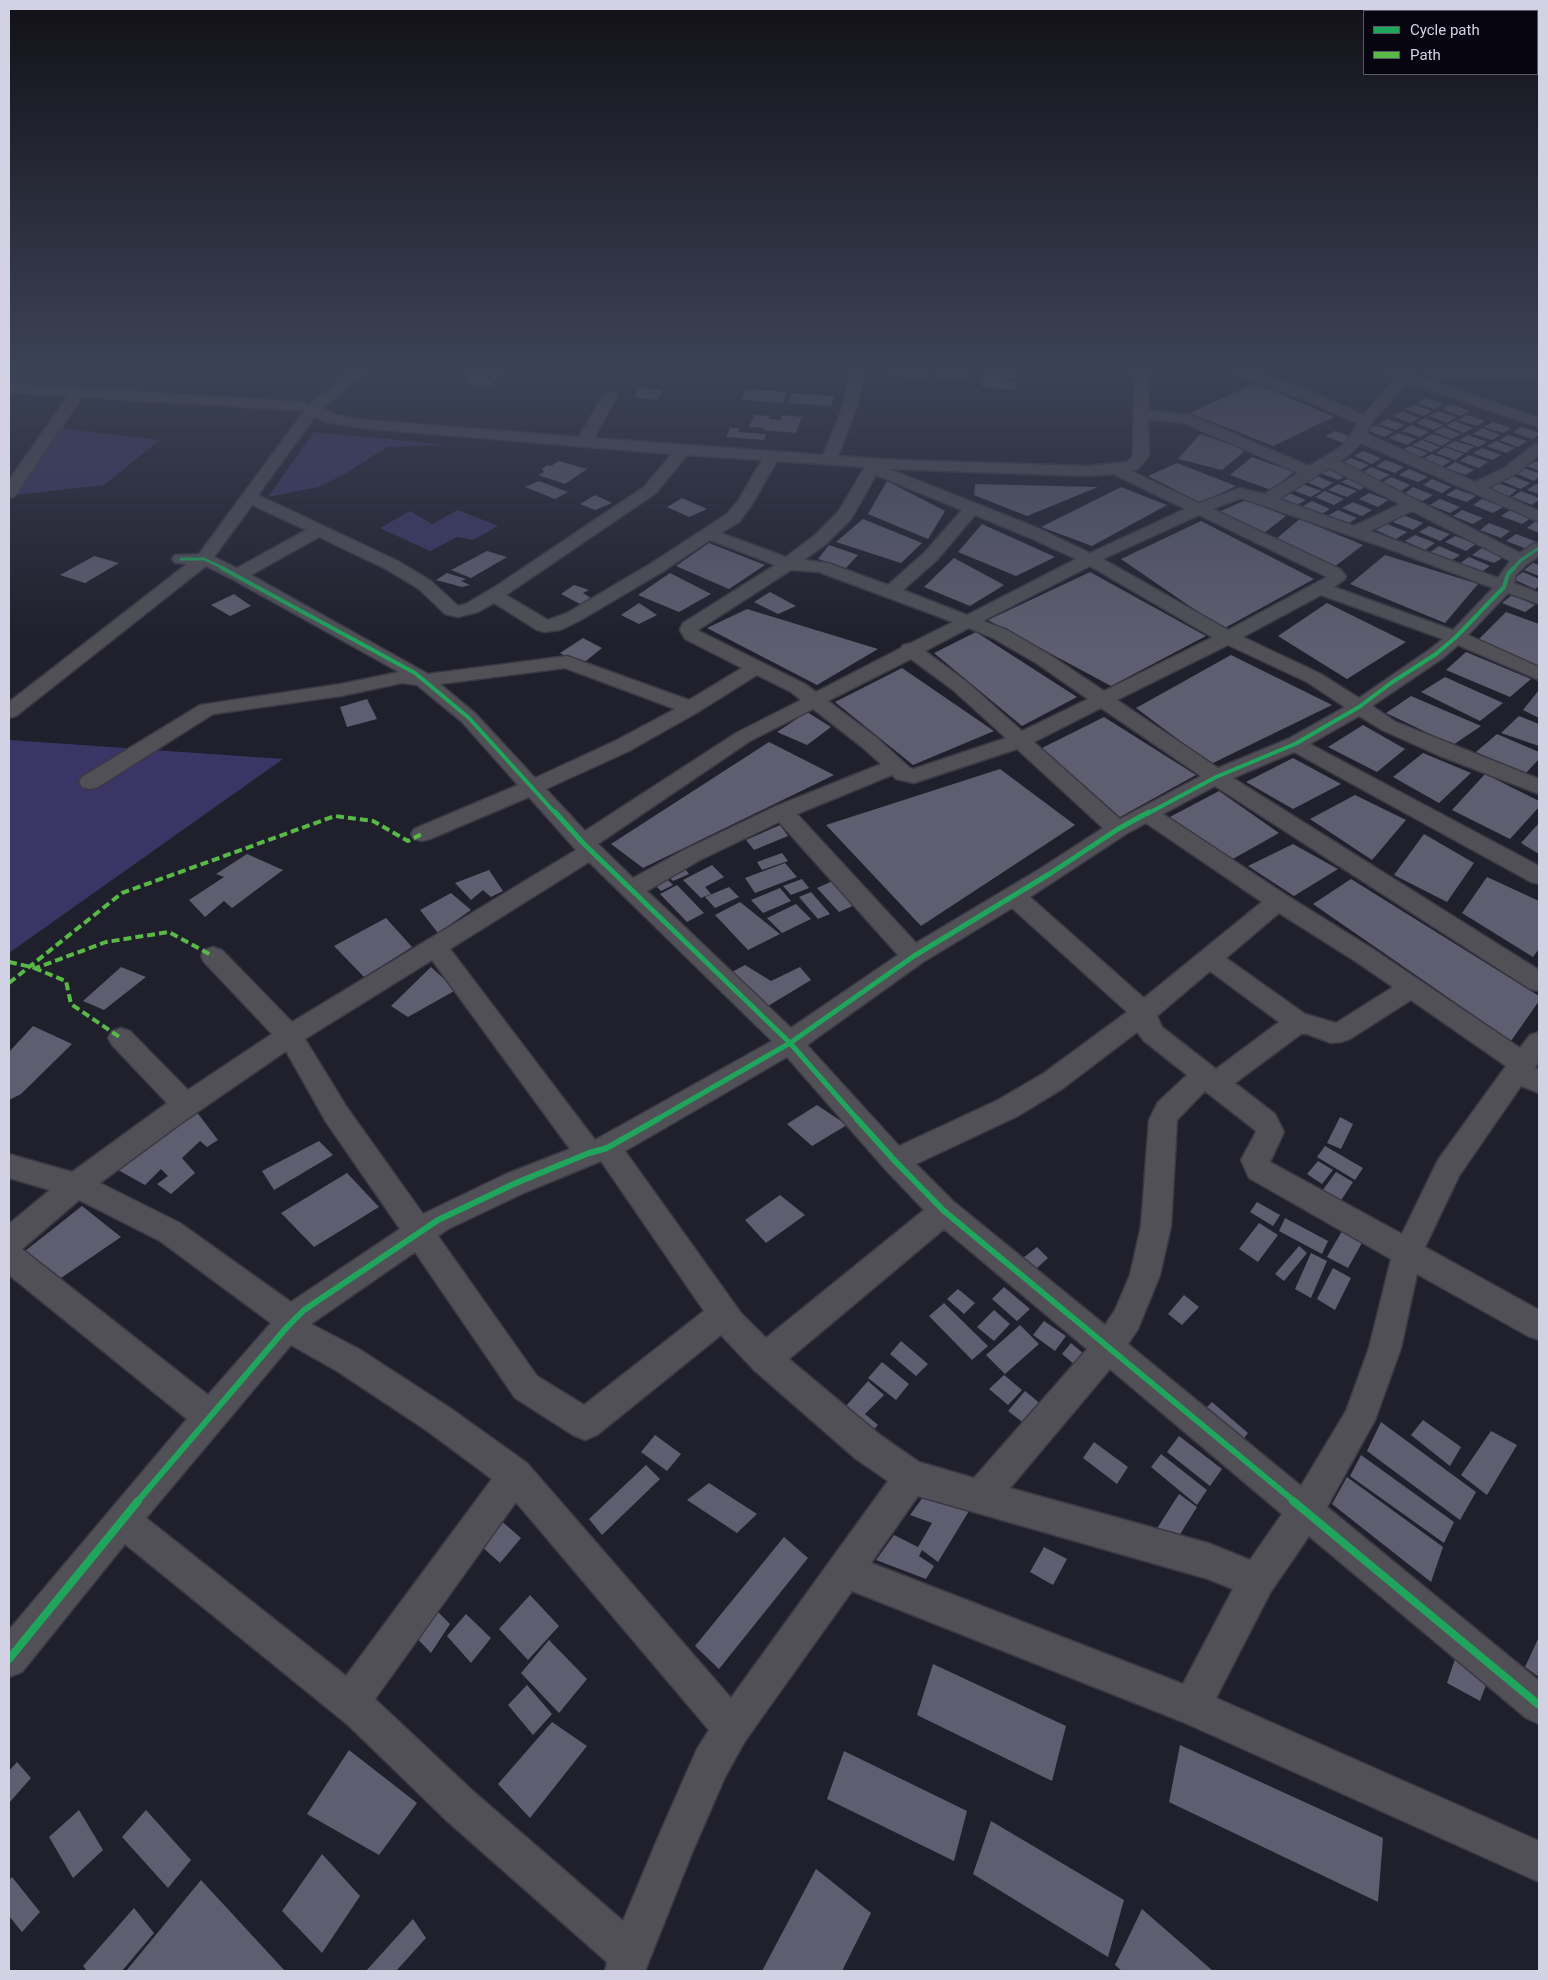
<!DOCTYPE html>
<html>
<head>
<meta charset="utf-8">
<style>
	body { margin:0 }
	#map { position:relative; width:1548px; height:1980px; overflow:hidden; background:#201f2c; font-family:Roboto,sans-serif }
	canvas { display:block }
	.frame { position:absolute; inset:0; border:10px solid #d3d2e4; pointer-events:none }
	.legend { position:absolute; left:1363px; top:10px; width:175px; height:65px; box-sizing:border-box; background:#070610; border:1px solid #595865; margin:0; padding:6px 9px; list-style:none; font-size:15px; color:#d3d2e4 }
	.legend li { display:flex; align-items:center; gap:10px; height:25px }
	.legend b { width:25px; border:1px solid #595865 }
</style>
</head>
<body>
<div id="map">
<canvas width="1548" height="1980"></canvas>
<div class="frame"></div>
<ul class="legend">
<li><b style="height:6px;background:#20a55d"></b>Cycle path</li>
<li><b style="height:6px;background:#58b947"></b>Path</li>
</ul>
</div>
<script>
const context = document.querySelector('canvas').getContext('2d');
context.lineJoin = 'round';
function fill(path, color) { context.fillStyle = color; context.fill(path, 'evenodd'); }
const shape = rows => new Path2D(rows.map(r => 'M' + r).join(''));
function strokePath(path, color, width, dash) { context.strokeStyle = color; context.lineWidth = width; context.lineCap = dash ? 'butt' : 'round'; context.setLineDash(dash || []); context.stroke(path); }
const green = shape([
	[58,428,160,440,104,485,15,495],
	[314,432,449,445,387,447,343,475,319,487,268,497],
	[458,510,498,526,473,540,457,537,430,551,380,528,410,511,432,524],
	[10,740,283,759,9,953]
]);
const building = shape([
	[471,372,503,372,489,387,464,384,469,379,465,378],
	[891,372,926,372,925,378,890,376],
	[936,372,969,373,968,380,935,378],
	[983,372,1019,374,1018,380,1006,379,1006,381,1017,382,1017,390,982,387],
	[1255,383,1334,417,1273,446,1190,413],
	[640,388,663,390,657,400,634,397],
	[746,389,787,392,783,403,742,400],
	[791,393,834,396,831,406,788,403],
	[1425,398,1443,404,1434,409,1417,403],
	[1451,404,1469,411,1460,416,1442,409],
	[1414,405,1432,411,1423,416,1405,409],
	[1402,411,1419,418,1410,423,1393,416],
	[1438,411,1456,417,1447,423,1429,416],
	[754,415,770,416,768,419,781,420,782,415,802,417,796,433,763,430,764,428,749,427],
	[1467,415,1485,421,1477,426,1458,420],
	[1425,418,1443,425,1434,430,1416,423],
	[1387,419,1405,425,1396,430,1378,424],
	[1454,421,1473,428,1464,433,1446,426],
	[1493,422,1511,428,1503,433,1484,427],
	[1376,425,1394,432,1384,437,1367,430],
	[1411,425,1429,432,1420,437,1402,431],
	[1443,427,1461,434,1452,439,1434,432],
	[1522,427,1539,433,1539,435,1532,439,1513,432],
	[730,428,740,428,738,432,766,434,764,440,726,437],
	[1482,428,1500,435,1492,440,1473,434],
	[1335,431,1352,437,1343,443,1325,436],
	[1398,433,1416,439,1407,445,1389,438],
	[1200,434,1246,450,1222,470,1178,459],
	[1432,434,1451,440,1442,446,1423,439],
	[1468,435,1487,442,1478,447,1459,440],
	[1508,435,1527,441,1518,447,1499,440],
	[1422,440,1440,447,1431,452,1412,445],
	[1455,441,1474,447,1465,453,1446,446],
	[1496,441,1515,448,1506,453,1487,446],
	[1410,446,1428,453,1419,458,1400,451],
	[1445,447,1464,454,1455,460,1436,453],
	[1482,448,1501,455,1492,460,1473,453],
	[1363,451,1381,458,1372,464,1354,456],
	[1432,454,1451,461,1441,467,1422,459],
	[1469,455,1488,462,1479,468,1460,461],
	[1252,457,1294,472,1271,490,1230,475],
	[1351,458,1369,465,1360,470,1341,463],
	[1386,460,1404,467,1395,473,1376,466],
	[559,461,587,469,565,484,538,475,544,472,542,469,547,465,551,466],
	[1536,461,1539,462,1539,471,1527,466],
	[1455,462,1474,470,1465,475,1446,468],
	[1177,463,1236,486,1201,503,1148,476],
	[1330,467,1349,474,1339,480,1320,473],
	[1371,467,1390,475,1380,480,1362,473],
	[1523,468,1539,473,1539,477,1534,481,1515,473],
	[1409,469,1428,477,1418,482,1399,475],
	[1315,475,1333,483,1323,489,1305,481],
	[1510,475,1530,483,1521,489,1501,481],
	[1351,477,1370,484,1360,490,1341,482],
	[1391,477,1410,485,1401,491,1381,483],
	[1432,479,1451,487,1442,493,1423,485],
	[539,481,568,492,555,499,525,487],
	[887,481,945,511,928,539,868,514],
	[1498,483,1517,490,1509,496,1488,489],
	[975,484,1098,487,1027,516,974,495],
	[1303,484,1321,491,1311,497,1292,490],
	[1338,484,1357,491,1347,497,1328,490],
	[1536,484,1539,485,1539,494,1527,490],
	[1121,487,1167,505,1092,546,1041,527],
	[1413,487,1433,495,1423,501,1404,494],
	[1456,489,1476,496,1467,502,1446,495],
	[1325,491,1344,499,1334,505,1315,497],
	[1521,491,1539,498,1539,500,1532,505,1512,497],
	[1287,492,1306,500,1295,506,1277,498],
	[1369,493,1388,500,1378,507,1359,499],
	[595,495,612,503,595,510,580,504],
	[682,498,707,509,689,517,667,507],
	[1440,499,1460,507,1450,513,1430,505],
	[1482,499,1503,507,1493,513,1473,505],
	[1246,500,1286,516,1264,533,1218,512],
	[1312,501,1330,509,1320,515,1301,507],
	[1353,502,1372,510,1362,516,1342,508],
	[1338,510,1357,518,1346,525,1327,516],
	[1462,510,1483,518,1473,524,1453,516],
	[1510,510,1531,518,1522,524,1501,516],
	[1403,515,1423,523,1413,530,1393,522],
	[863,519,922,543,901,563,836,542],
	[1300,519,1363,545,1334,567,1276,539],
	[1201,521,1314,579,1223,629,1121,559],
	[1536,521,1539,523,1539,533,1527,528],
	[1489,523,1510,531,1501,538,1480,530],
	[982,524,1055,557,1016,576,958,552],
	[1387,524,1407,532,1396,539,1376,530],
	[1429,526,1450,534,1440,541,1419,532],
	[1516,534,1537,542,1527,549,1506,541],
	[1415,535,1435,543,1425,550,1405,541],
	[1455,536,1476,544,1466,551,1445,542],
	[709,543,765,565,729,589,676,566],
	[829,545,858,555,846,568,818,559],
	[1439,546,1460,555,1449,562,1429,553],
	[1482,548,1504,557,1494,563,1472,555],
	[487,551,507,557,471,578,451,570],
	[1385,555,1478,584,1445,623,1350,584],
	[94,556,119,563,85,583,60,575],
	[1469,557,1490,566,1480,573,1459,564],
	[954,558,1004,585,970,606,924,587],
	[1533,563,1539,565,1539,576,1524,570],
	[1090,572,1206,636,1111,686,988,620],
	[1523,572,1539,579,1539,586,1535,589,1513,579],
	[447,573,466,579,461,581,470,585,462,587,436,580],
	[670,573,711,594,679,612,638,595],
	[574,585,589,590,583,593,594,600,584,606,561,594],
	[770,592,796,606,778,614,754,602],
	[234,594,251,606,230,616,211,605],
	[1512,595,1535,605,1525,612,1502,603],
	[639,603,657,615,639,624,621,615],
	[1327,603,1406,642,1347,679,1278,636],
	[747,609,878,649,817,685,707,628],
	[1506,612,1539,624,1539,667,1477,641],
	[976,632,1077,697,1022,726,934,653],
	[583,638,602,648,581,665,560,653],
	[1466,652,1531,679,1510,697,1446,670],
	[1231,655,1332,705,1211,764,1136,708],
	[902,668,994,731,913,765,835,702],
	[1445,677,1503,703,1480,721,1421,692],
	[1539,690,1539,718,1523,710],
	[1411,696,1481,726,1453,745,1386,713],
	[367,699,377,719,347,727,340,707],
	[807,712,831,727,807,745,777,732],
	[1519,716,1539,724,1539,746,1501,733],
	[1104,717,1196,775,1120,817,1042,748],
	[1363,725,1405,749,1377,772,1328,747],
	[1497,734,1539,752,1539,759,1525,774,1476,752],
	[769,742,834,775,643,868,611,844],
	[1423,753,1471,773,1439,803,1393,777],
	[1293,758,1341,784,1293,809,1246,782],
	[1000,769,1075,825,921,926,826,825],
	[1485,774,1539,801,1539,807,1510,839,1452,810],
	[1219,791,1279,833,1231,860,1168,818],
	[1355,795,1406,820,1372,860,1310,819],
	[1539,823,1539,854,1521,843],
	[780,825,788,836,754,850,746,840],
	[1424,834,1474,863,1447,902,1394,875],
	[1293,844,1338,869,1294,896,1248,866],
	[782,853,788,861,762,870,757,862],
	[247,854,283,870,232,908,224,901,205,917,189,900,224,877,216,874],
	[785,863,797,877,755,893,745,878],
	[712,865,724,877,705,887,711,894,701,898,683,880],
	[685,869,689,874,673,881,669,877],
	[489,870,503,891,491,897,483,890,471,900,455,883],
	[1487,877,1539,901,1539,949,1533,957,1462,913],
	[666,878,673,885,661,891,655,885],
	[802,879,809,888,791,895,783,886],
	[1351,879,1539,996,1539,1001,1511,1041,1313,904],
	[833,881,855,905,839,912,817,888],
	[677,885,704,913,687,922,660,894],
	[729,887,739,897,715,908,705,897],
	[780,888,791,901,763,913,751,900],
	[811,892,830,914,818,919,799,897],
	[451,893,471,910,438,933,420,910],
	[740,902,780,934,748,950,715,915],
	[796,904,811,919,782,933,767,918],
	[386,918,412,947,364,977,334,946],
	[745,965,771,981,800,967,811,980,768,1006,730,973],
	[121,967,146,977,104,1010,83,1001],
	[431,967,456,990,408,1017,391,1006],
	[33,1026,72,1044,21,1094,9,1100,9,1052],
	[817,1105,847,1125,812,1146,787,1124],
	[196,1111,218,1140,207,1147,200,1141,182,1158,195,1173,171,1194,157,1184,168,1176,161,1169,145,1185,118,1170],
	[1340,1117,1353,1124,1341,1149,1327,1143],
	[319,1141,333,1155,274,1190,262,1171],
	[1325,1146,1363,1168,1355,1180,1317,1157],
	[1318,1161,1333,1170,1322,1184,1307,1174],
	[1336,1172,1353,1182,1340,1202,1322,1191],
	[347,1173,379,1207,314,1247,281,1213],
	[780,1195,805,1215,766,1243,745,1220],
	[1257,1202,1280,1215,1273,1226,1250,1212],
	[82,1206,121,1237,61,1278,25,1251],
	[1285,1218,1328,1241,1322,1254,1279,1231],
	[1259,1223,1278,1235,1258,1262,1239,1249],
	[1342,1231,1362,1243,1348,1268,1327,1257],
	[1299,1246,1307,1253,1284,1281,1275,1274],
	[1037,1247,1048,1258,1027,1277,1014,1265],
	[1311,1253,1327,1261,1311,1298,1295,1289],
	[1333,1268,1351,1278,1335,1310,1317,1299],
	[1004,1287,1030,1309,1017,1321,992,1299],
	[958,1289,975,1303,964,1314,947,1299],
	[1184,1295,1199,1307,1182,1325,1168,1314],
	[944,1303,988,1346,972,1360,929,1316],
	[994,1310,1010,1324,994,1341,977,1327],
	[1044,1321,1066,1336,1055,1351,1033,1335],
	[1020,1325,1039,1344,1005,1374,986,1355],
	[901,1341,928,1364,916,1376,890,1354],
	[1071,1343,1084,1354,1075,1365,1062,1354],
	[882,1362,909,1384,896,1400,868,1378],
	[1004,1375,1022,1390,1008,1405,989,1389],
	[868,1381,884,1395,865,1414,878,1425,867,1437,839,1414],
	[1025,1391,1042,1405,1025,1424,1008,1411],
	[1212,1402,1248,1433,1236,1449,1198,1416],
	[1423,1420,1461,1447,1450,1466,1411,1435],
	[1381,1422,1476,1492,1460,1520,1367,1451],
	[1491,1431,1517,1445,1487,1495,1461,1475],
	[655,1435,681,1454,667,1471,641,1452],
	[1179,1436,1222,1469,1210,1486,1167,1452],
	[1094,1442,1128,1467,1117,1484,1083,1458],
	[1161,1454,1207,1490,1197,1505,1151,1467],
	[1361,1455,1454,1522,1444,1543,1350,1476],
	[646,1465,660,1479,602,1535,589,1519],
	[1347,1477,1443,1547,1431,1582,1332,1504],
	[709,1483,757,1514,737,1533,687,1500],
	[926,1493,969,1511,938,1562,922,1550,919,1556,934,1566,926,1579,876,1560,894,1535,918,1547,932,1523,910,1515],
	[1179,1494,1197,1507,1174,1544,1156,1530],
	[492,1513,521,1538,500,1563,471,1537],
	[784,1537,808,1558,719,1669,695,1646],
	[1044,1547,1067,1559,1053,1585,1030,1572],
	[530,1595,559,1626,528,1660,499,1629],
	[428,1602,450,1624,431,1653,408,1629],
	[466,1614,491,1638,471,1663,447,1636],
	[1539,1637,1539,1677,1525,1667],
	[549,1640,587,1679,559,1713,521,1673],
	[1458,1650,1492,1669,1480,1701,1447,1683],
	[933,1664,1066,1726,1052,1781,917,1715],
	[527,1685,552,1714,533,1735,508,1705],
	[552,1722,587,1746,530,1818,498,1784],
	[1180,1745,1383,1838,1378,1902,1169,1802],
	[349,1750,417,1803,379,1855,307,1814],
	[844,1751,967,1811,954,1861,827,1799],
	[17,1762,31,1778,9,1803,9,1771],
	[79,1810,103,1850,73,1878,49,1837],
	[146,1810,191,1860,168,1888,122,1837],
	[991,1821,1124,1900,1108,1957,973,1874],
	[322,1854,360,1896,322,1953,282,1911],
	[816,1869,871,1913,842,1971,762,1971],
	[12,1877,40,1912,22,1932,9,1916,9,1880],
	[201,1880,285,1971,126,1971],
	[134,1908,154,1933,122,1971,87,1971,83,1966],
	[1142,1909,1213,1971,1122,1971,1115,1965],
	[413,1919,426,1938,396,1971,366,1971]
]);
const minor = shape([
	[349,372,365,372,323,408,335,415,362,420,579,437,603,396,605,393,610,392,615,393,617,396,594,438,823,455,841,412,852,372,866,372,855,412,838,456,899,460,1088,466,1127,462,1133,455,1134,372,1148,372,1148,410,1192,416,1309,466,1341,447,1352,434,1357,423,1315,404,1238,375,1236,372,1257,372,1325,398,1363,415,1395,379,1386,376,1385,372,1416,372,1414,375,1539,418,1539,427,1407,383,1372,422,1367,434,1475,482,1504,468,1534,445,1539,443,1539,455,1516,474,1488,488,1539,511,1539,522,1361,443,1351,453,1340,461,1520,553,1533,544,1539,543,1539,556,1527,564,1516,575,1514,583,1539,593,1539,604,1508,593,1468,635,1539,667,1539,680,1458,645,1443,658,1372,706,1396,722,1539,779,1539,794,1440,756,1382,730,1359,716,1310,744,1539,866,1539,884,1531,882,1294,752,1233,778,1539,970,1539,991,1530,989,1215,786,1163,814,1286,895,1373,949,1520,1048,1530,1035,1539,1032,1539,1061,1535,1068,1539,1070,1539,1093,1521,1086,1459,1176,1425,1247,1539,1310,1539,1340,1528,1336,1417,1274,1401,1348,1375,1420,1327,1507,1539,1681,1539,1724,1526,1718,1309,1536,1270,1593,1216,1698,1539,1841,1539,1882,1183,1722,852,1591,745,1741,725,1777,692,1853,645,1971,605,1971,607,1962,446,1820,347,1724,125,1544,22,1672,9,1677,9,1630,187,1419,9,1275,9,1224,50,1190,9,1178,9,1154,72,1172,167,1103,112,1045,108,1038,112,1031,121,1028,130,1031,188,1090,272,1034,204,962,201,956,204,950,213,947,222,950,292,1022,576,850,529,797,430,839,422,841,414,839,411,834,414,829,518,785,462,722,417,685,402,683,341,696,213,714,98,787,90,789,82,787,79,782,82,777,200,705,341,684,399,672,232,579,206,566,16,716,9,718,9,702,187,564,175,563,172,559,175,555,199,554,308,406,349,372],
	[315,416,326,422,362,428,672,454,644,487,496,586,466,604,458,606,431,581,398,561,258,495,315,416],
	[1148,419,1184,423,1298,473,1264,494,1240,488,1199,503,1131,471,1138,469,1149,456,1148,419],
	[687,455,762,460,738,501,727,514,650,564,567,613,548,620,506,595,656,493,687,455],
	[777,461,865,467,838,512,814,536,786,557,721,533,739,522,751,506,777,461],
	[1329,468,1400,504,1354,526,1279,499,1329,468],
	[889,469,1088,476,1113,474,1185,509,1090,553,1040,529,889,469],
	[876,475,962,510,925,552,888,585,828,563,804,560,826,544,851,519,876,475],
	[1241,498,1392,550,1493,588,1453,630,1334,587,1345,579,1346,576,1340,569,1213,509,1241,498],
	[252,505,306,530,237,568,214,557,252,505],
	[1412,511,1510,561,1498,578,1370,531,1412,511],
	[975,515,1028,537,1076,559,967,615,903,590,937,560,975,515],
	[1199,515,1327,577,1228,630,1103,559,1199,515],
	[319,537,386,569,419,589,445,614,458,617,478,612,494,603,537,630,544,632,560,630,579,621,662,572,710,540,775,565,683,623,681,627,680,630,685,639,742,668,689,700,567,656,428,674,251,575,319,537],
	[1090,566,1212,637,1213,637,1104,691,1050,655,1007,630,983,621,1090,566],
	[791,570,819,572,953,622,911,643,903,645,901,648,816,692,805,684,699,631,698,630,791,570],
	[1321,595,1443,639,1429,650,1359,698,1321,674,1243,637,1321,595],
	[969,628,993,638,1036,663,1088,699,1022,731,967,682,925,651,969,628],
	[1228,645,1307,682,1345,707,1288,739,1218,768,1117,700,1228,645],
	[911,659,953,690,1006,738,913,769,910,768,876,737,828,701,911,659],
	[565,668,675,709,615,741,535,778,476,714,440,684,565,668],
	[757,675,791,692,801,700,736,733,585,831,546,789,629,751,698,712,757,675],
	[1101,708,1201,776,1120,819,1034,742,1101,708],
	[813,709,862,747,881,764,774,807,684,850,633,878,598,844,750,741,813,709],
	[1017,749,1103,828,1043,867,916,943,797,814,892,775,896,779,914,783,1017,749],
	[779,822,898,955,791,1028,647,891,700,860,779,822],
	[1146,823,1262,902,1144,998,1030,897,1126,834,1146,823],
	[589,862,772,1041,595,1140,450,949,589,862],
	[1012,908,1127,1012,1044,1073,998,1100,899,1146,807,1045,923,962,1012,908],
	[1279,913,1355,961,1393,987,1336,1023,1305,1014,1226,958,1279,913],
	[432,960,570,1149,506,1174,423,1214,346,1106,305,1039,432,960],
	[1210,971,1279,1022,1216,1069,1162,1027,1157,1016,1210,971],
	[1411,1000,1506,1066,1438,1160,1402,1234,1270,1162,1284,1132,1275,1114,1235,1083,1301,1034,1307,1034,1331,1043,1341,1042,1350,1039,1411,1000],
	[1137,1032,1144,1041,1187,1075,1158,1102,1149,1120,1141,1226,1130,1275,1115,1310,1105,1325,954,1202,916,1164,1018,1116,1062,1089,1137,1032],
	[286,1051,326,1122,400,1229,291,1302,180,1223,100,1183,180,1124,286,1051],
	[787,1057,885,1169,924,1210,766,1338,741,1313,625,1151,787,1057],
	[1205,1091,1255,1130,1256,1132,1241,1160,1249,1178,1391,1259,1369,1348,1346,1411,1301,1486,1128,1344,1138,1329,1160,1275,1171,1226,1177,1120,1205,1091],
	[601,1161,704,1311,584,1405,537,1376,438,1236,448,1229,526,1192,601,1161],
	[79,1200,160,1241,271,1323,208,1395,22,1249,79,1200],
	[944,1229,1087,1349,974,1478,919,1462,880,1435,789,1359,944,1229],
	[415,1252,515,1398,573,1435,585,1440,597,1435,721,1335,754,1370,856,1459,888,1481,731,1698,527,1463,450,1408,359,1349,311,1324,415,1252],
	[291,1345,337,1371,426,1430,492,1479,346,1676,146,1518,291,1345],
	[1110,1369,1282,1514,1250,1560,1208,1543,1010,1488,1110,1369],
	[918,1496,1208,1579,1233,1589,1183,1684,871,1563,918,1496],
	[516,1502,709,1730,697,1749,660,1833,623,1921,474,1792,375,1699,516,1502],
	[1425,372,1539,372,1539,380,1471,379,1432,376,1425,372],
	[9,384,300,402,305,403,307,406,305,409,300,410,82,397,15,496,9,498,9,480,68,396,9,392,9,384]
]);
const quiet = shape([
	[9,962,36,968,106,942,169,932,213,956],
	[34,968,66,981,71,1004,121,1038],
	[9,983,122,893,335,816,373,821,408,841,422,834]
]);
const cyclewayFar4 = shape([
	[181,559,204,559,225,569],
	[1513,569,1521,560,1539,548]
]);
const cyclewayFar3 = shape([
	[222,568,415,673,469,718,556,814],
	[1147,814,1216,777,1295,744,1359,707,1391,683,1436,654,1456,637,1504,587,1508,574,1514,568]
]);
const cyclewayFar2 = shape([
	[555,812,583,843,790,1043,858,1120],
	[656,1120,790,1043,914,956,1051,873,1118,829,1149,812]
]);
const cyclewayFar1 = shape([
	[857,1119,895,1161,944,1211,1295,1502],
	[137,1502,287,1327,304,1310,438,1220,516,1183,589,1153,607,1148,658,1119]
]);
const cycleway = shape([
	[1293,1501,1539,1705],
	[9,1659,138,1501]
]);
fill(green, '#3b3566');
fill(building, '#5f5e70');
strokePath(minor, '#3a3945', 3);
fill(minor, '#505056');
strokePath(quiet, '#58b947', 4, [8, 4]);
strokePath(cyclewayFar4, '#20a55d', 3);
strokePath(cyclewayFar3, '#20a55d', 4);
strokePath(cyclewayFar2, '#20a55d', 5);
strokePath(cyclewayFar1, '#20a55d', 6);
strokePath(cycleway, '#20a55d', 8);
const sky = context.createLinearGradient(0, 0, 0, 649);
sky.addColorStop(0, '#121118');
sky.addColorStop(0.57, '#3c4256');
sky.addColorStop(1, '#3c425600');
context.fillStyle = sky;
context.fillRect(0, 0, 1548, 649);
</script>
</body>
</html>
